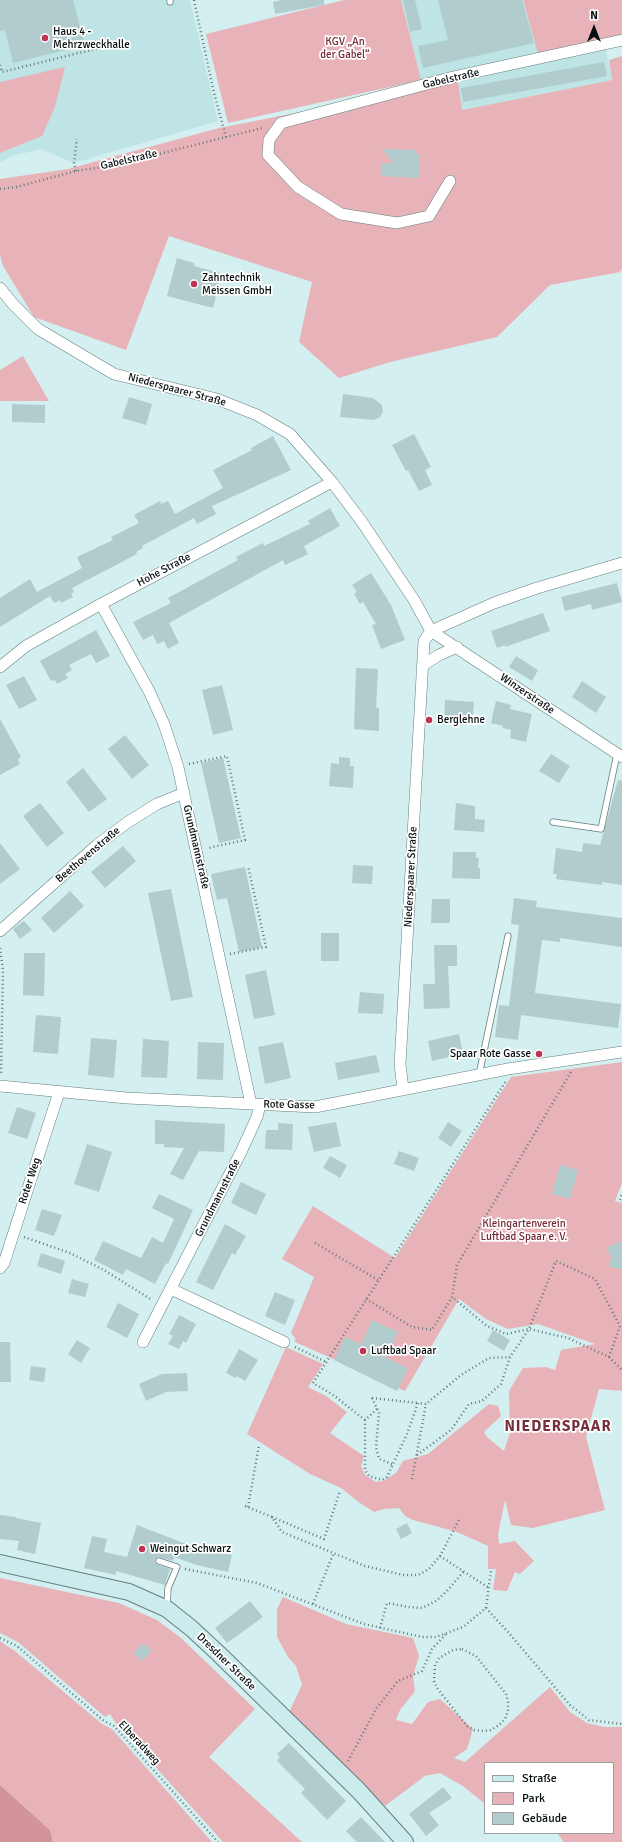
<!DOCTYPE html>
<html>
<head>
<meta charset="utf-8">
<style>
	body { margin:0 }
	#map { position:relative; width:622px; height:1842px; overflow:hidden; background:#d3eff0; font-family:Signika,sans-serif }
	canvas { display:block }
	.legend { position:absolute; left:484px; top:1762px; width:130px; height:72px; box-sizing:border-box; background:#fff; border:1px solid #9b9e9f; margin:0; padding:5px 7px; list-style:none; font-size:12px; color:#050d0e }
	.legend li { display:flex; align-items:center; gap:8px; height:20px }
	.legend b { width:20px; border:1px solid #9b9e9f }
	.north { position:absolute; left:574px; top:8px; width:40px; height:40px; -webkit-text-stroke:3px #fff; paint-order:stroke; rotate:0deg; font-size:11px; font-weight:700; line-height:16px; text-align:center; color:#050d0e }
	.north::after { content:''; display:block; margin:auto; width:14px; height:18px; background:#050d0e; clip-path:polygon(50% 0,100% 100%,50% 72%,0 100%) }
</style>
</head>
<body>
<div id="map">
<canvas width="622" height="1842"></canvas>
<ul class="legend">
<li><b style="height:5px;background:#ccebec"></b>Straße</li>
<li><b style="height:11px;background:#e8b3b8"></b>Park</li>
<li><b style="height:11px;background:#b0cccc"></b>Gebäude</li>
</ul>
<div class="north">N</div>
</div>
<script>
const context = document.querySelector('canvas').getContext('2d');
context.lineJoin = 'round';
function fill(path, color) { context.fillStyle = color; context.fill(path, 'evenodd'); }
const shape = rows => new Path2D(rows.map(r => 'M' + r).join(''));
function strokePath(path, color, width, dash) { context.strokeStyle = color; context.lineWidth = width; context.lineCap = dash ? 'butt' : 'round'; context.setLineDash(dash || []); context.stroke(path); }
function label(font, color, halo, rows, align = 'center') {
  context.font = font + ' Signika,sans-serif'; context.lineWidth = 3.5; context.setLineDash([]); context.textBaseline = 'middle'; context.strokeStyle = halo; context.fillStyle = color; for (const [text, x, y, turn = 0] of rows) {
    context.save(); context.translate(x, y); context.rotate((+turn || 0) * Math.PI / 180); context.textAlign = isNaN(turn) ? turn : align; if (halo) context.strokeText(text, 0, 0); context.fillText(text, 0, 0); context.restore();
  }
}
const built = shape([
	[0,0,190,0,218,121,74,163,41,149,12,156,0,163],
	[401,0,523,0,538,54,604,39,612,80,462,110,458,81,421,80]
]);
const green = shape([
	[344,0,401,0,421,80,228,123,206,34],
	[523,0,622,0,622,35,538,54],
	[622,56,622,268,620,272,550,285,497,337,390,362,339,378,299,342,312,282,169,236,126,350,34,317,3,266,0,255,0,179,68,169,219,128,458,81,462,110,612,80,609,60],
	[65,67,55,107,42,136,0,153,0,82],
	[23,356,49,401,0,401,0,370],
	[622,1062,622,1183,615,1201,622,1203,622,1391,599,1389,586,1437,605,1510,533,1528,511,1525,505,1500,498,1534,499,1544,515,1541,534,1561,520,1574,515,1572,507,1591,493,1590,496,1569,488,1569,488,1546,457,1532,413,1520,405,1516,399,1508,384,1509,374,1512,360,1503,341,1488,310,1474,247,1434,286,1347,323,1364,308,1387,326,1396,347,1412,330,1433,364,1456,361,1466,365,1475,376,1482,383,1481,396,1473,403,1461,428,1454,489,1404,498,1406,501,1416,484,1432,487,1437,504,1451,510,1433,509,1391,523,1368,546,1367,555,1370,561,1350,595,1344,538,1324,508,1329,486,1319,459,1299,405,1391,295,1342,295,1338,291,1333,314,1277,282,1259,313,1206,395,1258,511,1077],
	[0,1578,119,1603,157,1620,181,1638,255,1709,209,1757,302,1842,223,1842,115,1722,110,1714,105,1717,18,1642,0,1633],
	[283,1597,346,1624,413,1638,419,1656,413,1676,415,1691,400,1710,396,1720,412,1724,428,1702,440,1699,473,1729,467,1749,454,1758,465,1762,550,1687,570,1712,587,1723,604,1727,622,1727,622,1842,564,1842,557,1833,613,1833,613,1763,485,1763,485,1804,463,1786,440,1773,425,1776,385,1806,292,1717,290,1710,302,1685,296,1666,288,1657,277,1637,277,1609],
	[0,1641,15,1651,102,1724,112,1729,212,1842,53,1842,50,1830,0,1785]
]);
const water = shape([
	[0,1785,50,1830,53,1842,0,1842]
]);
const building = shape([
	[0,0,73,0,85,45,13,63,5,30,0,31],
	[281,0,324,0,324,5,275,14,273,2],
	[403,0,415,0,422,29,410,32],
	[438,0,522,0,534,43,423,68,418,46,448,40],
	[604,62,607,76,463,102,461,88],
	[382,149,416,150,416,154,420,154,419,178,381,176,381,163,394,163],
	[177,258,194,263,194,266,220,273,214,296,216,297,213,308,167,296],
	[343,394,373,398,382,405,383,412,380,417,374,420,340,417],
	[129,397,152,404,146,425,122,418],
	[12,404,45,405,45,423,12,422],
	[414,434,431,467,425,470,432,485,419,491,408,470,406,471,392,445],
	[273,436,291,470,212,506,216,514,197,524,194,518,142,546,143,548,136,552,137,554,72,588,74,592,71,594,73,597,61,603,60,600,54,603,50,596,0,627,0,598,30,579,37,592,82,568,77,557,113,540,111,537,139,523,134,515,160,501,161,504,168,501,175,514,223,488,213,470,252,450,251,448],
	[330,508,340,526,304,546,308,554,285,565,283,560,169,623,179,643,168,649,164,641,157,644,153,635,143,640,133,622,171,603,168,598,238,560,236,557,263,543,264,546,310,524,308,521],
	[371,573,391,605,405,640,381,649,372,625,376,624,363,602,360,604,354,594,357,592,352,585],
	[617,583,622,602,592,610,591,604,565,611,561,597],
	[543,613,550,631,505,647,505,645,497,648,491,631],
	[96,630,110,656,96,663,91,654,69,665,72,670,65,674,68,678,57,684,55,680,51,681,40,661],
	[516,656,538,670,532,681,509,667],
	[356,668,378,669,376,708,379,708,379,731,354,729],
	[24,676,37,700,19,709,6,685],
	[582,681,606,697,596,713,572,697],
	[222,685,233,730,213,735,202,690],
	[445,700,474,702,473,715,468,714,468,725,444,724],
	[496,701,511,705,510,709,532,714,526,742,510,738,511,730,502,728,503,726,491,723],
	[0,719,21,757,18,759,20,764,0,775],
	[125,735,149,765,132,779,108,749],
	[551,754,570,766,559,783,539,771],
	[339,757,350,758,350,766,354,766,353,788,329,786,331,763,339,764],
	[223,758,241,838,219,843,201,763],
	[83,768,107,799,89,812,66,782],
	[618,780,622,781,622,885,602,882,602,885,556,879,557,874,553,874,556,848,582,852,583,843,600,845],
	[40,803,64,833,47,847,23,816],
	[456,803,475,806,475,819,485,820,484,832,454,830],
	[0,843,20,869,0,884],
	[123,846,136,861,105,888,91,872],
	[453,852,476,852,476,858,479,858,478,868,480,868,480,879,452,878],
	[353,865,373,866,372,884,352,883],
	[245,867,262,947,239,952,227,898,217,900,211,874],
	[171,889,193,997,171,1001,148,893],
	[70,891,84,906,54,933,41,918],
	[514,898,537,901,536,907,622,918,622,947,560,938,560,942,542,940,535,993,621,1004,618,1028,521,1015,518,1040,495,1037,499,1005,509,1006,519,925,511,924],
	[432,899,450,899,450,923,431,923],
	[24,921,32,930,20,939,13,929],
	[321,933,339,933,339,961,321,961],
	[434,945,457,945,457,966,448,966,450,1008,424,1009,423,984,435,984],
	[24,953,45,953,44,996,23,995],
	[266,970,275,1015,254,1019,245,975],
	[360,992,384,994,383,1014,358,1013],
	[36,1015,61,1017,58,1054,33,1052],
	[459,1034,463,1054,432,1061,428,1041],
	[91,1038,117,1040,114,1078,88,1075],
	[143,1039,169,1041,167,1078,141,1077],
	[198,1042,224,1043,223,1080,197,1079],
	[283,1042,291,1078,265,1084,258,1047],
	[376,1055,380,1072,338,1080,335,1063],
	[17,1107,36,1113,27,1139,8,1133],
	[155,1120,225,1124,224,1152,199,1151,183,1180,170,1174,184,1148,164,1147,164,1144,155,1144],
	[336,1122,341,1146,314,1152,308,1127],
	[448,1122,462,1131,451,1147,438,1138],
	[278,1123,293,1124,292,1150,265,1149,266,1130,278,1130],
	[87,1144,112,1152,99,1192,74,1184],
	[399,1151,419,1158,414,1171,394,1164],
	[330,1156,347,1165,340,1178,323,1168],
	[560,1165,578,1170,570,1199,552,1194],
	[241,1182,266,1194,256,1215,231,1203],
	[159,1194,193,1210,168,1264,166,1263,155,1284,126,1269,123,1275,94,1260,103,1241,141,1258,152,1237,163,1243,174,1219,152,1208],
	[42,1209,62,1215,54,1236,35,1230],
	[225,1224,246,1236,235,1255,232,1253,213,1290,196,1282],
	[622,1241,622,1269,609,1267,611,1256,606,1248],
	[41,1253,65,1261,61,1274,37,1266],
	[72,1279,89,1284,85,1297,68,1293],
	[275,1292,295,1300,285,1325,265,1316],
	[118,1303,139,1314,127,1338,106,1327],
	[179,1315,196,1324,186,1343,183,1341,179,1349,168,1344,173,1336,169,1334],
	[372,1320,398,1332,386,1358,408,1368,397,1391,334,1360,345,1337,361,1344],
	[493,1330,510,1340,504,1351,487,1341],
	[77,1340,90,1348,81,1363,68,1354],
	[0,1342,10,1342,11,1382,0,1382],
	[239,1349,258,1360,245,1381,237,1376,236,1378,226,1373],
	[31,1366,46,1368,44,1382,29,1380],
	[187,1373,188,1391,166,1392,146,1401,139,1384,162,1374],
	[0,1515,16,1517,16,1518,41,1523,35,1554,17,1550,19,1541,0,1539],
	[407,1523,412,1533,401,1539,396,1529],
	[137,1525,199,1549,232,1555,228,1572,197,1565,174,1557,173,1561,158,1557,155,1560,156,1564,170,1569,165,1585,116,1571,116,1575,84,1568,92,1536,107,1539,104,1552,127,1557],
	[250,1601,263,1617,227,1643,215,1628],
	[143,1643,152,1651,142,1661,134,1653],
	[289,1743,346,1801,327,1820,301,1793,305,1789,277,1761,280,1757,277,1754],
	[443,1787,452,1798,429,1813,439,1825,426,1836,409,1814],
	[361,1817,385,1842,357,1842,346,1831]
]);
const path = shape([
	[194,0,214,93,226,137],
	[0,65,2,72,107,46],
	[76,171,74,163,77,139],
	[0,189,16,187,76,171,115,165,262,128],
	[189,764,227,756,245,840,208,848],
	[0,948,3,970,1,1074],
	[230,954,266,947,248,866],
	[620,1200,622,1194],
	[24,1237,70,1253,104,1270,152,1300],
	[315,1243,378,1280],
	[366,1299,412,1327,432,1330,452,1297,457,1265,571,1072],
	[295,1347,326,1362],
	[609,1357,622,1370],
	[372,1398,379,1413,376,1447,379,1459,392,1464],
	[372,1398,418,1403],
	[377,1409,365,1420,365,1470,369,1476,382,1480,387,1477,407,1434,418,1403,426,1404,461,1375,489,1358,510,1357],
	[365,1420,332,1394,313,1383,506,1081],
	[417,1455,451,1430,469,1404,482,1401,501,1384,510,1357,529,1329,568,1338,609,1357,620,1326,595,1279,556,1261,529,1329,506,1334,487,1326,452,1297],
	[412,1479,426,1404],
	[245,1506,272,1517,282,1532,365,1566,403,1575,418,1575,429,1569,440,1556,460,1518],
	[248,1507,259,1445],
	[272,1517,324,1539,340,1491],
	[440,1556,489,1588],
	[185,1569,257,1583,364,1624,422,1637,436,1637,463,1627,486,1608,508,1632,570,1705,589,1720,622,1724],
	[313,1604,334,1552],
	[486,1608,491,1571],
	[380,1628,387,1603,409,1607,422,1608,436,1601,447,1591,464,1571],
	[0,1638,17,1646,104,1721,114,1726,218,1842],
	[462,1649,476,1656,506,1694,508,1702,508,1711,505,1719,499,1725,491,1730,483,1731,474,1730,467,1726,437,1688,434,1681,435,1665,439,1658,453,1650,462,1649],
	[348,1761,376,1709,398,1681,422,1671,432,1649,447,1633]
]);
const lane = shape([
	[170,0,170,2],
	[553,822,601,829,617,754],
	[479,1075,508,936],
	[159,1561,177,1567,168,1588,167,1606]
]);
const street = shape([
	[450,181,429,216,397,223,341,214,298,187,268,155,269,140,281,123,453,77,622,40],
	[0,288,12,303,38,329,114,374,217,399,257,415,290,434,332,482,362,522,414,600,431,631],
	[101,604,149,691,164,724,178,767,251,1104],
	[431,631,622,757],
	[431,631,494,603,537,588,622,563],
	[423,665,439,655,457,647],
	[0,667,26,646,101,604,332,482],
	[0,931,97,845,128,822,157,804,184,793],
	[0,1086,127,1098,315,1107,508,1069,622,1052],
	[403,1089,400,1064,424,641,431,631],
	[0,1268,4,1263,59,1092],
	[171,1289,284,1342],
	[143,1342,241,1152,257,1117,260,1105]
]);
const secondary = shape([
	[0,1563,129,1592,167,1609,191,1628,219,1654,359,1791,405,1842]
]);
const markers = [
	[45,38,4,"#c23252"],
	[194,284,4,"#c23252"],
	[429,720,4,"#c23252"],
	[539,1054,4,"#c23252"],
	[363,1351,4,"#c23252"],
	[142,1549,4,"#c23252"]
];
const poiNames = [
	["Haus 4 -",53,32],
	["Mehrzweckhalle",53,45],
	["Zahntechnik",202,278],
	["Meissen GmbH",202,291],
	["Berglehne",437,720],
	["Spaar Rote Gasse",531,1054,"right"],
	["Luftbad Spaar",371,1351],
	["Weingut Schwarz",150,1549]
];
const parkNames = [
	["KGV „An",345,42],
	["der Gabel“",345,55],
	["Kleingartenverein",524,1224],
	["Luftbad Spaar e. V.",524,1237]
];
const streetNames = [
	["Gabelstraße",451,79,-13],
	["Gabelstraße",129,160,-13],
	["Niederspaarer Straße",177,390,15],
	["Hohe Straße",164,570,-28],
	["Winzerstraße",527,694,34],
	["Grundmannstraße",196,847,77],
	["Beethovenstraße",88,855,-40],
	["Niederspaarer Straße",411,877,-87],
	["Rote Gasse",289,1105,1],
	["Roter Weg",30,1181,-72],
	["Grundmannstraße",218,1198,-63],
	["Dresdner Straße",226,1662,44],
	["Elberadweg",139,1743,47]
];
const districtNames = [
	["NIEDERSPAAR",558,1427]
];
fill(built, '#bee4e5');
fill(green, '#e8b3b8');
fill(water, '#d2949a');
fill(building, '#b0cccc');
strokePath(lane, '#657e7f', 7);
strokePath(street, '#657e7f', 12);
strokePath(secondary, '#657e7f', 18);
strokePath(path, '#677879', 2.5, [1, 3]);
strokePath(lane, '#fff', 5.5);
strokePath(street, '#fff', 11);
strokePath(secondary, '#ccebec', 16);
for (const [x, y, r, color] of markers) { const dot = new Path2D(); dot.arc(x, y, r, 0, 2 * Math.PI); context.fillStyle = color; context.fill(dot); strokePath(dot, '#fff', 1.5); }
label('11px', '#050d0e', '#fff', poiNames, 'left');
label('11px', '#742a36', '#fff', parkNames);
label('11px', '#050d0e', '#fff', streetNames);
context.letterSpacing = '1px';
label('bold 15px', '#77303b', '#fff', districtNames);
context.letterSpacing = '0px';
</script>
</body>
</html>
